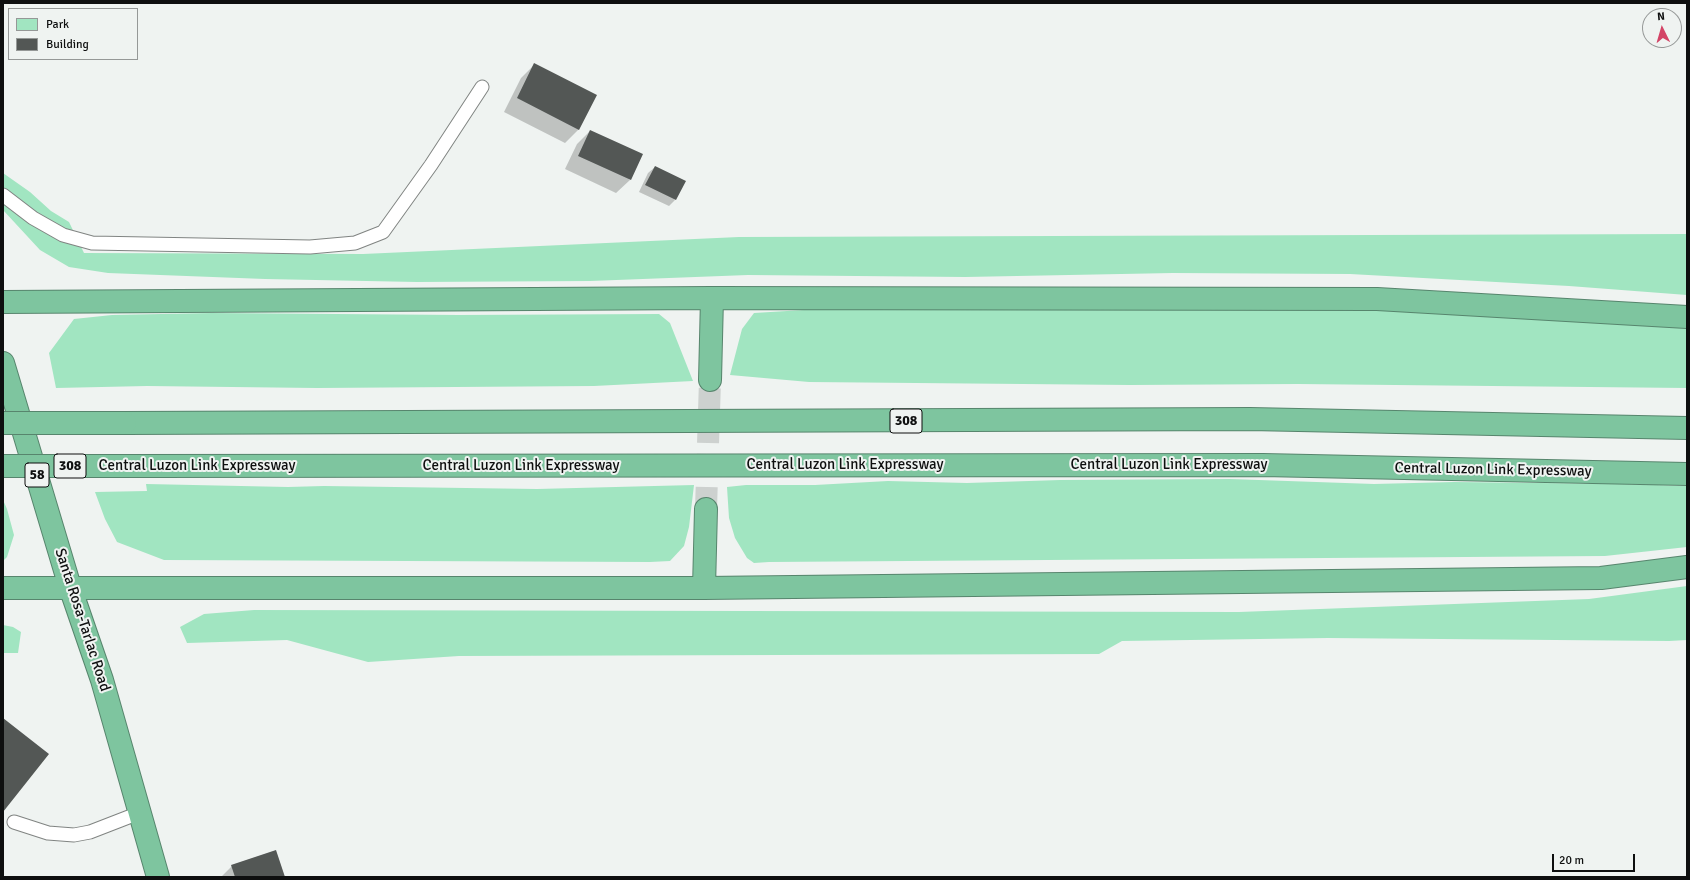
<!DOCTYPE html>
<html>
<head>
<meta charset="utf-8">
<style>
	body { margin:0 }
	#map { position:relative; width:1690px; height:880px; overflow:hidden; background:#eff3f1; font-family:Signika,sans-serif }
	canvas { display:block }
	.frame { position:absolute; inset:0; border:4px solid #0e0f0f; pointer-events:none }
	.legend { position:absolute; left:8px; top:8px; width:130px; height:52px; box-sizing:border-box; background:#eff3f1; border:1px solid #959897; margin:0; padding:5px 7px; list-style:none; font-size:12px; color:#0e0f0f }
	.legend li { display:flex; align-items:center; gap:8px; height:20px }
	.legend b { width:20px; border:1px solid #959897 }
	.north { position:absolute; left:1642px; top:8px; width:40px; height:40px; box-sizing:border-box; background:#eff3f1; border:1px solid #959897; border-radius:50%; rotate:355deg; font-size:11px; font-weight:700; line-height:16px; text-align:center; color:#0e0f0f }
	.north::after { content:''; display:block; margin:auto; width:14px; height:18px; background:#d34466; clip-path:polygon(50% 0,100% 100%,50% 72%,0 100%) }
	.scale { position:absolute; left:1552px; top:854px; width:83px; height:18px; box-sizing:border-box; border:2px solid #0e0f0f; border-top:0; padding-left:5px; font-size:12px; line-height:14px; white-space:nowrap; color:#0e0f0f; -webkit-text-stroke:3px #eff3f1; paint-order:stroke }
</style>
</head>
<body>
<div id="map">
<canvas width="1690" height="880"></canvas>
<div class="frame"></div>
<ul class="legend">
<li><b style="height:11px;background:#a1e5c1"></b>Park</li>
<li><b style="height:11px;background:#535755"></b>Building</li>
</ul>
<div class="north">N</div>
<div class="scale">20 m</div>
</div>
<script>
const context = document.querySelector('canvas').getContext('2d');
context.lineJoin = 'round';
function fill(path, color) { context.fillStyle = color; context.fill(path, 'evenodd'); }
const shape = rows => new Path2D(rows.map(r => 'M' + r).join(''));
function strokePath(path, color, width, dash) { context.strokeStyle = color; context.lineWidth = width; context.lineCap = dash ? 'butt' : 'round'; context.setLineDash(dash || []); context.stroke(path); }
function label(font, color, halo, rows, align = 'center') {
  context.font = font + ' Signika,sans-serif'; context.lineWidth = 4; context.setLineDash([]); context.textBaseline = 'middle'; context.strokeStyle = halo; context.fillStyle = color; for (const [text, x, y, turn = 0] of rows) {
    context.save(); context.translate(x, y); context.rotate((+turn || 0) * Math.PI / 180); context.textAlign = isNaN(turn) ? turn : align; if (halo) context.strokeText(text, 0, 0); context.fillText(text, 0, 0); context.restore();
  }
}
const green = shape([
	[3,173,30,192,51,211,69,222,84,253,363,254,739,237,1687,234,1687,295,1569,286,1350,274,1173,273,965,277,748,275,590,281,417,282,265,279,108,273,69,267,40,250,3,210],
	[954,308,1039,310,1308,308,1442,313,1687,327,1687,388,1298,384,1130,385,809,382,730,375,742,329,754,313,820,309],
	[212,313,459,315,659,314,670,323,693,381,594,386,317,388,147,386,56,388,49,353,74,319,112,315],
	[1230,479,1374,484,1454,482,1626,484,1687,486,1687,547,1605,556,769,562,754,563,747,558,735,538,729,518,727,487,746,485,815,485,888,481,967,483,1060,480],
	[146,484,288,487,324,486,537,489,694,485,689,527,684,546,670,561,650,562,164,560,117,542,105,519,95,492,147,491],
	[3,500,7,509,14,535,7,557,3,561],
	[1687,586,1687,640,1669,641,1328,638,1122,641,1099,654,459,656,368,662,287,640,187,643,180,627,204,614,254,610,1239,612,1589,599],
	[3,625,13,627,21,632,18,653,3,653]
]);
const shadow = shape([
	[534,65,579,129,565,143,504,112,521,78],
	[590,131,630,180,616,193,565,169,577,144],
	[655,167,675,200,669,206,639,192,648,173],
	[232,866,284,877,221,877]
]);
const building = shape([
	[534,63,597,95,579,130,517,98],
	[590,130,643,154,631,180,578,156],
	[655,166,686,181,676,200,645,185],
	[3,718,49,754,3,812],
	[276,850,285,877,235,877,231,865]
]);
const highwayTunnel = shape([
	[706,509,710,380]
]);
const lane = shape([
	[3,195,33,218,63,235,92,243,310,247,355,243,383,232,431,165,482,87],
	[14,822,48,833,74,835,90,832,139,813]
]);
const highway = shape([
	[3,302,712,298,1377,299,1687,317],
	[3,363,70,587,102,680,158,877],
	[710,380,712,298],
	[125,423,1250,419,1687,428],
	[137,466,1263,465,1687,474],
	[3,588,704,588,1601,578,1687,567],
	[704,588,706,509]
]);
const highwayBridge = shape([
	[3,423,125,423],
	[3,466,137,466]
]);
const shields = [
	[906,421,32],
	[70,466,32],
	[37,475,24]
];
const shieldNames = [
	["308",906,421],
	["308",70,466],
	["58",37,475]
];
const streetNames = [
	["Central Luzon Link Expressway",845,465],
	["Central Luzon Link Expressway",1169,465],
	["Central Luzon Link Expressway",197,466],
	["Central Luzon Link Expressway",521,466],
	["Central Luzon Link Expressway",1493,470,1],
	["Santa Rosa-Tarlac Road",82,620,72]
];
fill(green, '#a1e5c1');
fill(shadow, '#0003');
fill(building, '#535755');
strokePath(highwayTunnel, '#cdd1cf', 22, [22, 11]);
strokePath(lane, '#808482', 15);
strokePath(highway, '#57856d', 24);
strokePath(lane, '#fff', 13);
strokePath(highway, '#7ec59f', 22);
strokePath(highwayBridge, '#57856d', 24, []);
strokePath(highwayBridge, '#7ec59f', 22);
for (const [x, y, w] of shields) { const box = new Path2D(); box.roundRect(x - w / 2, y - 12, w, 24, 3); context.fillStyle = '#eff3f1'; context.fill(box); strokePath(box, '#0e0f0f', 1); }
label('bold 14px', '#0e0f0f', null, shieldNames);
label('15px', '#0e0f0f', '#eff3f1', streetNames);
</script>
</body>
</html>
